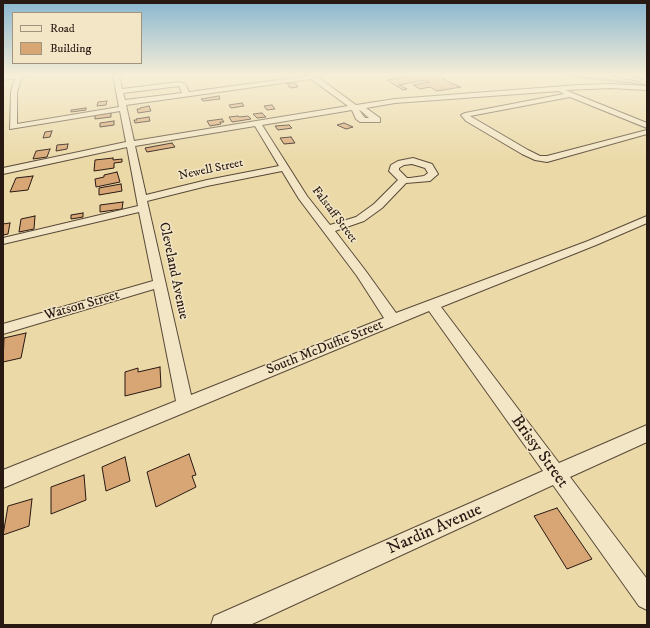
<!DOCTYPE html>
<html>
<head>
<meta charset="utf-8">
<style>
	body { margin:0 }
	#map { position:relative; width:650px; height:628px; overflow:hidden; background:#ebd9a7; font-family:"IM FELL DW Pica",serif }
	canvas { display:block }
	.frame { position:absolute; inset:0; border:4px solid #281913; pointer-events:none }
	.legend { position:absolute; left:12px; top:12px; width:130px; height:52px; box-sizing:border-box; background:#f2e6c6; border:1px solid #a1947e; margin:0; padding:5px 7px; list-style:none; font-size:12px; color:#281913 }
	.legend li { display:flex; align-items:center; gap:8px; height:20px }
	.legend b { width:20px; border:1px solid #a1947e }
</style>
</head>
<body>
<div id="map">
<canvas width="650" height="628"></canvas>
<div class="frame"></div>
<ul class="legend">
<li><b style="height:5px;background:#f2e6c6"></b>Road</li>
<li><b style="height:11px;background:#d8a675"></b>Building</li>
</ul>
</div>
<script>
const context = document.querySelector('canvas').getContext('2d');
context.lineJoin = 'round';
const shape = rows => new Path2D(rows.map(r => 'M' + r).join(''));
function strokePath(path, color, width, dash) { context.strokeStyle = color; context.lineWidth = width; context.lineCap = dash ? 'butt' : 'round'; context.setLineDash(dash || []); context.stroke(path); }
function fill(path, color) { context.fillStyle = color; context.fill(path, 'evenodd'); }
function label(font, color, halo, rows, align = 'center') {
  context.font = font + ' "IM FELL DW Pica",serif'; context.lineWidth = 3; context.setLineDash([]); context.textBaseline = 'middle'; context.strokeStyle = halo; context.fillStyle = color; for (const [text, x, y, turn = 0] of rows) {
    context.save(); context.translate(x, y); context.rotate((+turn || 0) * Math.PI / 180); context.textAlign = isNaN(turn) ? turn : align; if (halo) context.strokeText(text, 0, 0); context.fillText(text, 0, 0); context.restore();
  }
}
const stream = shape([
	[567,75,647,85]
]);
const building = shape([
	[416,75,438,75,451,83,461,87,437,91,430,87,420,89,413,85,429,82,425,80,399,85,407,89,403,90,387,80,416,75],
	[287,83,295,83,298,87,290,88,287,83],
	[219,96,220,99,203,101,201,99,219,96],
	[107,101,106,105,97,106,98,102,107,101],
	[242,103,244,106,231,108,229,105,242,103],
	[272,105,275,109,267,110,264,106,272,105],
	[149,106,151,111,138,113,137,109,140,109,140,108,149,106],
	[86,108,86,110,71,112,71,110,86,108],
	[111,113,111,117,95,119,95,115,111,113],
	[262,113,266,117,257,118,253,114,262,113],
	[238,116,239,117,248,116,251,119,232,122,229,117,238,116],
	[149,117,150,121,135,123,134,120,137,120,136,119,149,117],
	[222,119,224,122,220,122,221,124,210,126,207,121,222,119],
	[114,121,114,125,100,127,100,123,114,121],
	[344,123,353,127,346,129,337,125,344,123],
	[289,125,292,128,278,130,275,126,289,125],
	[52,131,50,137,43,138,45,132,52,131],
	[291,137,295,143,284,144,280,138,291,137],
	[172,143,175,147,147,152,145,148,172,143],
	[68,144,67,149,56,151,57,145,68,144],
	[50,149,47,157,33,159,36,151,50,149],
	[113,158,113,160,122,159,122,162,114,163,114,168,94,171,95,160,113,158],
	[117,172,120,182,96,187,95,179,104,177,104,175,117,172],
	[33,176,28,190,10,192,16,178,33,176],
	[121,184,122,191,99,195,99,188,121,184],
	[123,202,122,209,100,212,100,205,123,202],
	[83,213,83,217,71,219,71,215,83,213],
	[35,216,34,229,19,232,21,219,35,216],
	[10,223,8,234,3,235,3,224,10,223],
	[26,333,21,358,3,362,4,338,26,333],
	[160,367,161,387,125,396,125,372,138,368,138,372,160,367],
	[189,454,196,475,192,476,196,487,156,507,147,472,189,454],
	[125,457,130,481,106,491,102,467,125,457],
	[84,475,86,500,51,514,51,487,84,475],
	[32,499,29,526,3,535,8,506,32,499],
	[557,508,592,559,567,569,534,516,557,508]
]);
const minor = shape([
	[29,75,22,77,17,92,17,124,119,107,113,75,119,75,122,89,179,82,185,84,189,92,315,75,356,105,395,99,579,85,610,84,647,86,647,90,610,88,565,90,647,123,647,128,570,97,470,116,528,150,540,156,547,156,647,130,647,134,547,162,535,160,522,154,466,121,461,115,465,113,564,94,559,91,395,103,366,108,380,118,380,122,360,122,356,119,352,110,262,125,307,196,330,225,356,217,374,204,398,180,389,171,391,165,398,161,413,158,432,164,438,174,430,181,406,183,382,208,364,221,335,231,365,270,396,313,588,241,647,216,647,223,596,245,441,307,559,463,647,425,647,442,570,477,647,579,647,610,639,606,553,485,250,625,211,625,214,616,543,471,429,311,3,488,3,470,176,401,154,289,3,334,3,324,153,281,139,212,3,244,3,238,138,206,127,147,3,174,3,168,126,142,120,111,10,129,11,92,15,78,3,80,3,76,29,75],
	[311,79,348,106,134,141,126,105,311,79],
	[179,86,182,93,125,100,123,93,179,86],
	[359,110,361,111,369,118,365,118,359,110],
	[255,126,279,166,207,180,146,195,135,146,255,126],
	[412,164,425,168,428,173,424,176,410,178,407,178,399,170,399,168,404,165,412,164],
	[282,171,299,199,357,276,384,318,191,395,147,201,207,186,282,171],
	[609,75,627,75,642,79,639,81,609,75]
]);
const farStreetnames = [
	["Newell Street",211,170,-12],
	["Falstaff Street",334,215,53]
];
const streetNames = [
	["Cleveland Avenue",173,271,78],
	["Watson Street",82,306,-16],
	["South McDuffie Street",325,348,-22]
];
const nearStreetnames = [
	["Brissy Street",539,452,54],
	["Nardin Avenue",435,530,-24]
];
strokePath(stream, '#6c796f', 2);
fill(building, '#d8a675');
strokePath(building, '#281913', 1);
strokePath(minor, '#594938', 2);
fill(minor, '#f2e6c6');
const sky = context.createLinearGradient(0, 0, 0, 163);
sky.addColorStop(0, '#88b6d0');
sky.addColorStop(0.46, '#f6eed7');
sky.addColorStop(1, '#f6eed700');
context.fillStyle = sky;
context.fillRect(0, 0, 650, 163);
label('12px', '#281913', '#f2e6c6', farStreetnames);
label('14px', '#281913', '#f2e6c6', streetNames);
label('17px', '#281913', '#f2e6c6', nearStreetnames);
</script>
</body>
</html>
